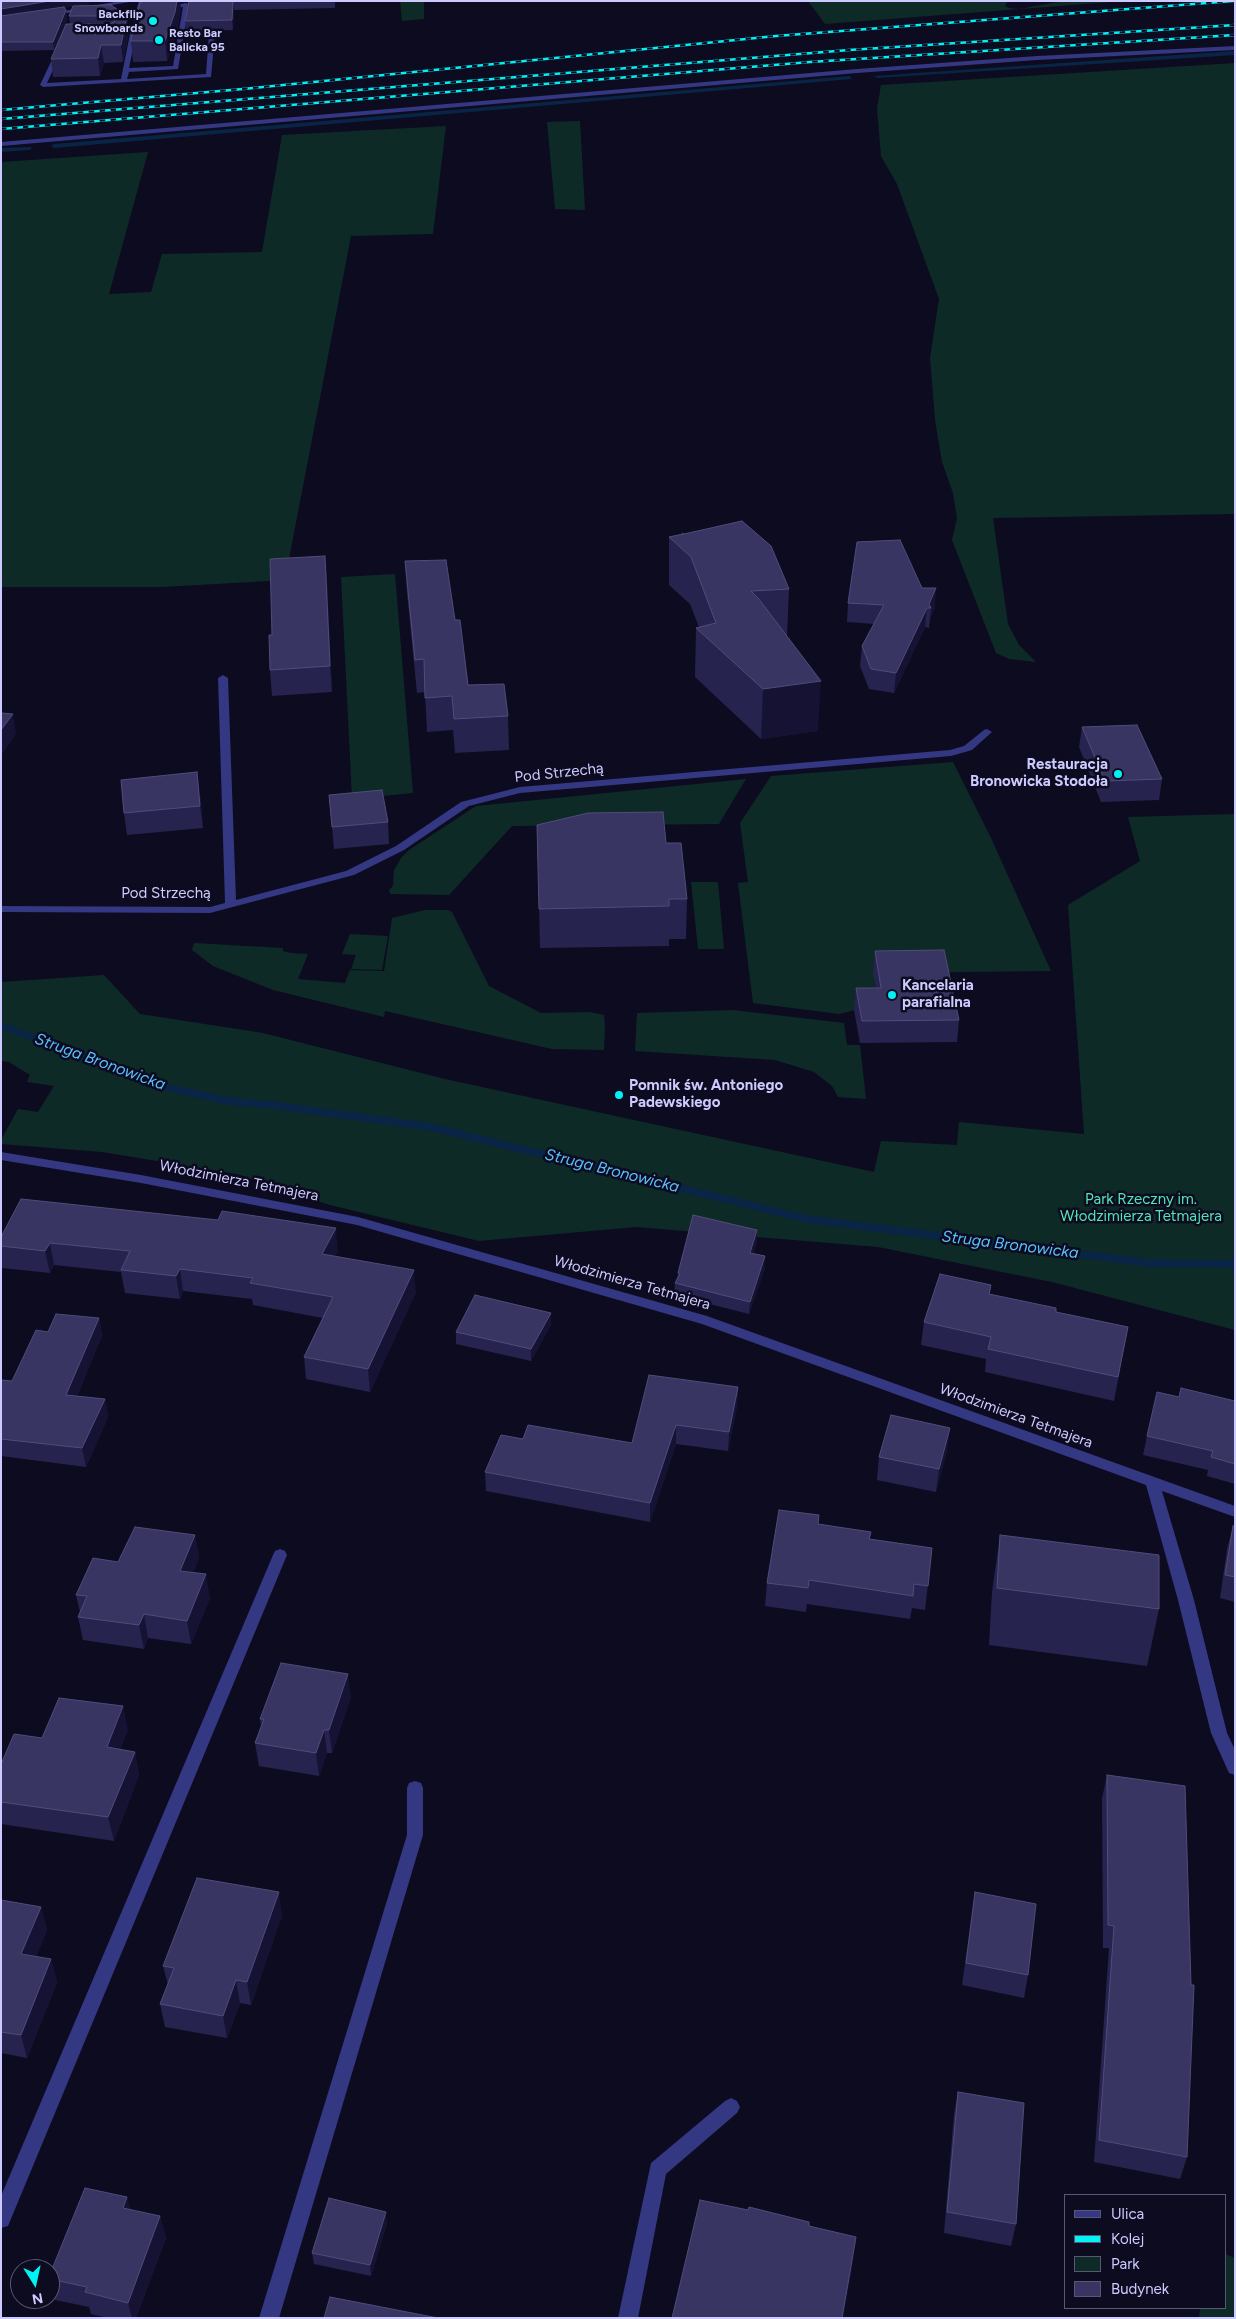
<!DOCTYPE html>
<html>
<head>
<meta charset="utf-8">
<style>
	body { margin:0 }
	#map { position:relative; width:1236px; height:2319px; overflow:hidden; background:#0d0b20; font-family:Figtree,sans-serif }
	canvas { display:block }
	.frame { position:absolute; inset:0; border:2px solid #cccaff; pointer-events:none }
	.legend { position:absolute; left:1064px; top:2194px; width:162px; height:115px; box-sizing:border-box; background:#0d0b20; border:1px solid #595779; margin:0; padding:6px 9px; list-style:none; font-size:15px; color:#cccaff }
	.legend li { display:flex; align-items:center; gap:10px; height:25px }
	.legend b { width:25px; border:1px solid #595779 }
	.north { position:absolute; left:10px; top:2259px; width:50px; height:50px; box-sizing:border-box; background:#0d0b20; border:1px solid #595779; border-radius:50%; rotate:170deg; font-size:14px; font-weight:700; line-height:20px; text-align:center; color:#cccaff }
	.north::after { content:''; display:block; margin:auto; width:18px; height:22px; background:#00f2f5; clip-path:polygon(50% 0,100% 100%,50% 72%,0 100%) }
</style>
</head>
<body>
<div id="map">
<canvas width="1236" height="2319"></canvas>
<div class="frame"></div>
<ul class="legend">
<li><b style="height:6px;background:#343781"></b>Ulica</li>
<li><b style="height:6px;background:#00f2f5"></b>Kolej</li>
<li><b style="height:14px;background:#0e2a27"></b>Park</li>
<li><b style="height:14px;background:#393562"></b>Budynek</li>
</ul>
<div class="north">N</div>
</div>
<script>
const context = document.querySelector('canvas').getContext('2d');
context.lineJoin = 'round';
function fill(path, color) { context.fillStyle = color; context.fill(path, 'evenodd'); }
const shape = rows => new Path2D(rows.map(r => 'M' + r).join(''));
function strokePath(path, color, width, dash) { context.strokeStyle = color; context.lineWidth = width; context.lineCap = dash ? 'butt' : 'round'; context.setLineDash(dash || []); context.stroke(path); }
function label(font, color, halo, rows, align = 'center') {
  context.font = font + ' Figtree,sans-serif'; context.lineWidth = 5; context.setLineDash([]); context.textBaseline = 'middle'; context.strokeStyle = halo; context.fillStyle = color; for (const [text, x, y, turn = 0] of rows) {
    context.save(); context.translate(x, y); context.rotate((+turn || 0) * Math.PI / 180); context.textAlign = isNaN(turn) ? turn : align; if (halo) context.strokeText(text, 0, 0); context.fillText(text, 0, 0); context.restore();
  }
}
const green = shape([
	[400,1,424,1,424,19,402,21],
	[808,1,1008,1,1005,6,1009,8,1019,9,1063,1,1124,1,825,24],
	[1235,63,1235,514,993,518,1008,624,1019,645,1036,662,1009,659,996,653,952,540,957,518,953,493,942,462,935,420,930,358,939,299,897,184,881,156,877,108,881,85],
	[580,121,585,210,555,209,547,122],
	[446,126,433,234,351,236,285,580,163,587,1,587,1,162,148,152,109,294,151,292,162,254,262,252,282,135],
	[395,574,413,793,352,799,341,577],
	[953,762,991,838,1051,971,874,973,879,1010,855,1010,839,1014,753,1003,738,883,748,882,740,823,771,776],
	[746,779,719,824,512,826,449,895,390,894,389,890,393,886,394,870,401,858,409,850,476,806],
	[1235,814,1235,1330,1052,1282,878,1247,636,1227,479,1241,330,1205,237,1174,102,1152,1,1144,1,1140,18,1109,38,1112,54,1086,27,1082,30,1075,9,1062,1,1061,1,982,104,975,140,1014,263,1033,445,1079,874,1172,881,1141,957,1145,959,1122,1084,1134,1068,905,1140,861,1128,817],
	[691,882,718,882,724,949,698,949],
	[425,910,448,910,452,912,489,986,541,1013,590,1012,604,1015,605,1027,604,1050,552,1049,385,1011,384,1017,273,990,213,966,192,950,194,943,283,948,283,951,291,953,308,954,298,979,345,983,350,970,384,971,392,918],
	[350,934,388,936,382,970,351,969,356,955,342,954],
	[733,1010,844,1023,847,1045,860,1045,866,1099,838,1097,832,1086,814,1072,775,1060,635,1051,637,1013],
	[1225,2254,1235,2258,1235,2318,1199,2318,1200,2308,1225,2308]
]);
const stream = shape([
	[1235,51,1235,55,877,78,874,76,1235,51],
	[850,76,852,79,54,148,51,146,54,144,850,76],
	[32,147,30,150,1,152,1,148,32,147],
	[1,1022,155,1081,228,1097,272,1101,431,1123,807,1215,1149,1259,1235,1260,1235,1268,1149,1267,807,1223,431,1131,272,1109,228,1105,152,1088,1,1029,1,1022]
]);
const minor = shape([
	[120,1,135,1,50,16,47,14,120,1],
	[139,1,145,1,139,18,110,20,107,18,135,15,139,1],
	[186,3,189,5,178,69,129,72,127,79,206,74,209,34,212,32,215,34,211,77,43,87,40,85,56,51,59,49,62,51,47,83,121,79,131,29,134,27,137,29,129,68,173,66,183,7,165,10,162,8,186,3],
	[1235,46,1235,50,1037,60,857,73,1,146,1,142,857,69,1037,56,1235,46],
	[223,675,228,678,236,900,346,871,396,846,461,802,520,787,950,750,964,746,984,730,987,729,992,732,972,750,951,756,520,793,469,806,404,850,354,875,210,913,1,912,1,906,210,907,225,903,218,678,223,675],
	[1,1152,141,1175,358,1217,707,1316,1235,1506,1235,1517,1162,1491,1194,1600,1227,1733,1235,1750,1235,1775,1229,1773,1211,1733,1178,1600,1146,1485,702,1324,357,1225,141,1183,1,1160,1,1152],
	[280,1549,285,1551,287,1555,8,2226,1,2228,1,2196,273,1555,275,1551,280,1549],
	[415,1781,421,1783,423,1788,423,1835,279,2318,259,2318,407,1835,407,1788,409,1783,415,1781],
	[731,2098,737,2101,740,2107,737,2113,666,2174,638,2318,618,2318,651,2163,725,2101,731,2098]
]);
const rail = shape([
	[1,110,243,89,776,36,1233,1],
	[1,119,849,50,1235,25],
	[1,129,810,62,1235,35]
]);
const wall = shape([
	[1,1,88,1,89,4,75,6,127,16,129,33,123,62,104,63,100,76,53,77,51,59,70,24,69,16,73,6,64,8,66,10,67,19,54,50,1,51],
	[141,1,335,1,335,8,234,10,233,30,186,32,185,21,188,3,187,1,180,2,181,9,177,32,167,61,133,62,131,41],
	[682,533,789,589,787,636,818,731,761,739,695,677,696,628,699,627,690,604,669,585,669,537,682,535],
	[325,556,327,581,332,692,272,696,270,670,272,635],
	[405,561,455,620,468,685,508,716,509,750,455,753,453,730,427,732,425,692,417,693,407,593],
	[922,588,935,608,930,618,929,628,925,627,894,693,869,689,860,666,862,646,874,624,847,622,848,603],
	[1082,727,1162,779,1159,800,1101,802,1079,747],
	[200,793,203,828,127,835,124,813],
	[329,795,388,822,389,844,334,849],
	[537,825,687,899,686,939,669,939,669,946,540,948],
	[875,951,959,1020,957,1042,860,1043,854,1010,856,988,876,988,873,973],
	[1,1237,338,1251,335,1256,416,1292,370,1392,306,1379,304,1357,323,1318,253,1305,252,1299,183,1291,180,1299,125,1293,121,1272,54,1265,50,1273,2,1268],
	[757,1241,753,1254,765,1256,765,1268,749,1314,674,1295,675,1283,677,1278,678,1273],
	[991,1285,990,1294,1056,1312,1128,1327,1114,1401,985,1372,986,1359,921,1345,924,1322],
	[99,1318,102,1336,77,1396,105,1399,108,1417,86,1467,1,1456,1,1380,12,1381,48,1332],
	[551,1325,531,1361,456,1344,456,1332],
	[738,1387,737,1406,728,1451,676,1444,650,1522,486,1491,485,1472,632,1443],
	[1179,1397,1235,1401,1235,1484,1207,1476,1208,1470,1143,1455,1147,1436],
	[947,1451,936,1492,877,1480,879,1457],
	[819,1525,871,1532,870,1539,932,1548,925,1610,912,1608,910,1619,807,1604,806,1612,765,1606,767,1583],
	[1233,1526,1235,1526,1235,1602,1220,1598,1227,1549],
	[195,1535,199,1558,193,1572,210,1598,191,1644,148,1638,144,1649,83,1640,78,1617,80,1612,76,1595,118,1562],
	[1000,1535,1159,1609,1147,1666,989,1645,992,1592],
	[351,1697,332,1753,327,1753,319,1776,259,1766,255,1743,261,1727,260,1719],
	[128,1730,120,1749,135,1752,139,1775,114,1841,1,1824,1,1764,42,1738],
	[1107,1775,1187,2157,1180,2179,1094,2162,1109,1948,1103,1948,1102,1799],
	[975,1892,1028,1975,1024,1998,962,1985],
	[1,1900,41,1907,47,1930,36,1957,51,1959,57,1982,27,2058,1,2053],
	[282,1915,251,2005,240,2003,227,2038,165,2027,160,2004,168,1985,163,1966],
	[958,2092,1016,2224,1011,2246,944,2233,954,2114],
	[127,2197,130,2210,160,2216,166,2238,136,2318,108,2318,91,2314,89,2307,55,2300,50,2284,50,2274],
	[387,2223,371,2276,314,2264,312,2253]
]);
const shadedWall = shape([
	[50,1,88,1,89,4,1,18,1,9],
	[148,1,187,1,180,2,181,9,177,32,167,61,165,41],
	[233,1,234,10,233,30,232,20],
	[66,10,67,19,54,50,53,42],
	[127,16,129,33,123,62,121,45],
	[101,45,104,63,100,76,98,58],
	[325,556,327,581,332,692,330,666],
	[936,588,935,608,930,618,931,608,929,604],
	[927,608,925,627,894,693,896,673],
	[821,681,818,731,761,739,763,689],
	[13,714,16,734,1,756,1,730],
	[197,772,200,793,203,828,200,806],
	[336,1228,338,1251,325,1276,322,1254],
	[757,1230,757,1241,749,1265,750,1253],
	[50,1243,54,1265,50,1273,45,1251],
	[765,1256,765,1268,749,1314,750,1302],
	[180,1269,183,1291,180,1299,176,1276],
	[414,1270,416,1292,370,1392,368,1369],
	[551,1313,551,1325,531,1361,531,1349],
	[99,1318,102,1336,70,1413,66,1395],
	[738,1387,737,1406,728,1451,729,1432],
	[105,1399,108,1417,86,1467,82,1448],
	[676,1425,676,1444,650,1522,650,1503],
	[950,1428,947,1451,936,1492,939,1469],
	[195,1535,199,1558,185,1594,180,1571],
	[206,1574,210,1598,191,1644,187,1621],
	[144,1614,148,1638,144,1649,139,1625],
	[348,1674,351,1697,332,1753,329,1730],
	[123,1706,128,1730,112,1771,107,1747],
	[324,1730,327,1753,319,1776,316,1753],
	[135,1752,139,1775,114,1841,108,1817],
	[279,1892,282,1915,251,2005,247,1982],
	[41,1907,47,1930,28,1977,21,1954],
	[51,1959,57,1982,27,2058,21,2035],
	[236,1980,240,2003,227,2038,223,2016],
	[127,2197,133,2218,123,2208],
	[386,2212,387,2223,371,2276,370,2265],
	[160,2216,166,2238,136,2318,132,2318,128,2303],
	[856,2237,852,2269,843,2318,842,2318]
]);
const building = shape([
	[1,1,50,1,1,9,1,1],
	[141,1,177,1,175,12,165,41,131,41,135,19,141,1],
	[189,1,233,1,232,20,185,21,189,1],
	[111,5,127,16,121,45,101,45,98,58,51,59,66,24,110,24,115,21,110,16,69,16,73,6,111,5],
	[64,7,66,10,53,42,1,42,1,16,64,7],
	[742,521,771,546,789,589,751,591,758,598,821,681,763,689,696,628,716,623,691,557,669,537,683,534,682,533,684,534,742,521],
	[900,540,922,588,936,588,929,604,931,608,927,608,896,673,871,669,862,646,884,605,848,603,857,542,900,540],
	[325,556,330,666,270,670,269,635,272,635,270,559,325,556],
	[446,560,455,620,460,620,468,685,504,684,508,716,454,719,452,696,425,698,424,659,415,660,405,561,446,560],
	[1,713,13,714,1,730,1,713],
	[1137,725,1162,779,1105,781,1082,727,1137,725],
	[197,772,200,806,124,813,121,780,197,772],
	[382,790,388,822,332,827,329,795,382,790],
	[663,812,666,843,681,843,687,899,669,899,669,906,539,909,537,825,588,813,663,812],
	[944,950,959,1020,862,1021,856,988,881,988,875,951,944,950],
	[21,1199,218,1220,222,1211,336,1228,322,1254,414,1270,368,1369,304,1357,333,1297,250,1283,253,1278,180,1269,176,1276,121,1270,130,1251,50,1243,45,1251,1,1246,1,1237,21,1199],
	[693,1215,757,1230,750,1253,765,1256,750,1302,675,1283,680,1274,678,1273,693,1215],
	[940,1274,991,1285,989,1294,1056,1308,1056,1312,1128,1327,1118,1377,988,1349,991,1337,924,1322,940,1274],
	[475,1295,551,1313,531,1349,456,1332,475,1295],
	[56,1314,99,1318,66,1395,105,1399,82,1448,1,1439,1,1380,12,1381,36,1330,48,1332,56,1314],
	[649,1375,738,1387,729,1432,676,1425,650,1503,485,1472,501,1435,523,1439,528,1425,632,1443,649,1375],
	[1181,1388,1235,1401,1235,1464,1211,1457,1213,1451,1147,1436,1157,1392,1179,1397,1181,1388],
	[891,1415,950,1428,939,1469,879,1457,891,1415],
	[779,1510,819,1515,818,1524,871,1532,869,1539,932,1548,928,1586,914,1584,913,1596,809,1580,808,1588,767,1583,779,1510],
	[1233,1526,1235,1526,1235,1577,1225,1575,1233,1526],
	[135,1527,195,1535,180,1571,206,1574,187,1621,144,1614,139,1625,78,1617,87,1596,76,1595,93,1558,118,1562,135,1527],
	[1000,1535,1159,1555,1159,1609,997,1588,1000,1535],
	[281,1663,348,1674,329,1730,324,1730,316,1753,255,1743,264,1719,260,1719,281,1663],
	[59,1698,123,1706,107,1747,135,1752,108,1817,1,1802,1,1764,14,1734,42,1738,59,1698],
	[1107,1775,1185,1786,1191,1985,1194,1985,1187,2157,1099,2140,1114,1926,1108,1925,1107,1775],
	[197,1878,279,1892,247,1982,236,1980,223,2016,160,2004,174,1968,163,1966,197,1878],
	[975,1892,1036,1904,1028,1975,966,1963,975,1892],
	[1,1900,41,1907,21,1954,51,1959,21,2035,1,2032,1,1900],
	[958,2092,1024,2103,1016,2224,947,2212,958,2092],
	[85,2188,127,2197,123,2208,160,2216,128,2303,85,2292,87,2287,50,2279,50,2274,85,2188],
	[329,2198,386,2212,370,2265,312,2253,329,2198],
	[700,2200,748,2210,749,2207,809,2222,809,2226,856,2237,842,2318,672,2318,700,2200],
	[330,2297,438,2318,324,2318,330,2297]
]);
const markers = [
	[153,21,5,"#00f2f5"],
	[159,40,5,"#00f2f5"],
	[1118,774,5,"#00f2f5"],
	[892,995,5,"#00f2f5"],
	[619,1095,5,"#00f2f5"]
];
const farPoinames = [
	["Backflip",143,14],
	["Snowboards",143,28],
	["Resto Bar",169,33,"left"],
	["Balicka 95",169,47,"left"]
];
const poiNames = [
	["Restauracja",1108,765,"right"],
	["Bronowicka Stodoła",1108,782,"right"],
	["Kancelaria",902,986],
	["parafialna",902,1003],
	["Pomnik św. Antoniego",629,1086],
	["Padewskiego",629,1103]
];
const streetNames = [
	["Pod Strzechą",559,773,-6],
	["Pod Strzechą",166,894],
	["Włodzimierza Tetmajera",239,1181,11],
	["Włodzimierza Tetmajera",632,1283,16],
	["Włodzimierza Tetmajera",1016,1416,20]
];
const parkNames = [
	["Park Rzeczny im.",1141,1200],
	["Włodzimierza Tetmajera",1141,1217]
];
const waterNames = [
	["Struga Bronowicka",100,1062,20],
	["Struga Bronowicka",612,1171,14],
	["Struga Bronowicka",1010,1245,7]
];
fill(green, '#0e2a27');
fill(stream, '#092546');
fill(minor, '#343781');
strokePath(rail, '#00f2f5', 2.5);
strokePath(rail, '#0d0b20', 2, [5.5]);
fill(wall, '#27234f');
fill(shadedWall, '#151234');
fill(building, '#393562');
strokePath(building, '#504c7b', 1);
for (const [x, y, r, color] of markers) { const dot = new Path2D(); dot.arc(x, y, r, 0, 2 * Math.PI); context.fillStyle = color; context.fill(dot); strokePath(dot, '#0d0b20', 2); }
label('bold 12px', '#cccaff', '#0d0b20', farPoinames, 'right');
label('bold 15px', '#cccaff', '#0d0b20', poiNames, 'left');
label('15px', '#cccaff', '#0d0b20', streetNames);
label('15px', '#50e5b3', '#0d0b20', parkNames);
label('italic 16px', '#58c0ff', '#0d0b20', waterNames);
</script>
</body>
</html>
